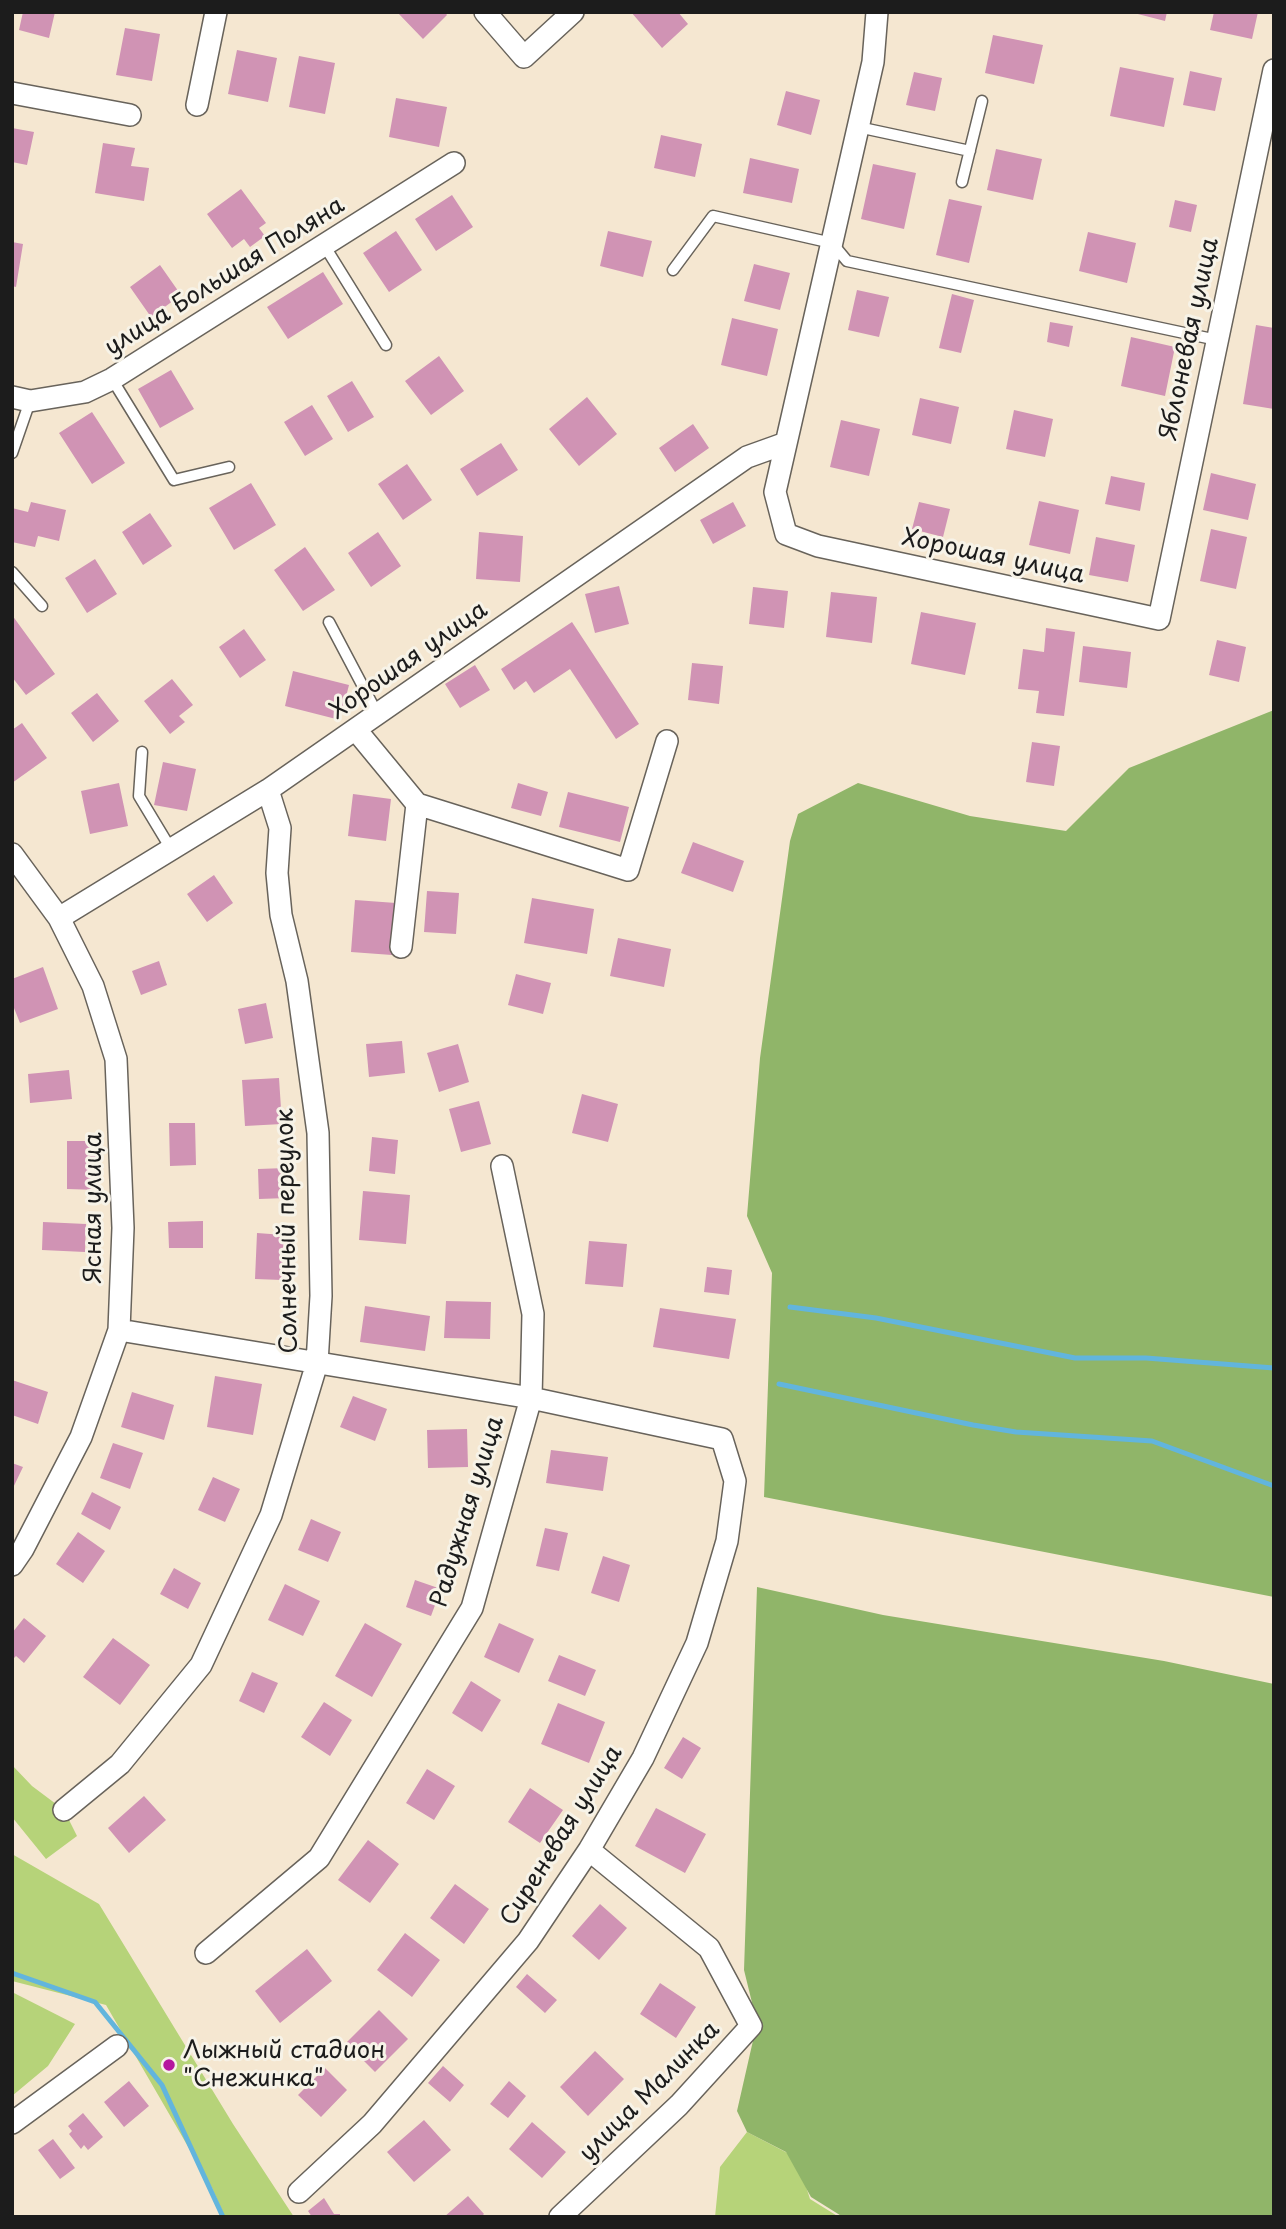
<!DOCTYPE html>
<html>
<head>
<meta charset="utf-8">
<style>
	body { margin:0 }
	#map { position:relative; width:1286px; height:2229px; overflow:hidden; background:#f5e7d1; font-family:"Playpen Sans",sans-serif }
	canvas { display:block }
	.frame { position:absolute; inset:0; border:14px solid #1c1c1c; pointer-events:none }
</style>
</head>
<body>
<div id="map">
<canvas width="1286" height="2229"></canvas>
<div class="frame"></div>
</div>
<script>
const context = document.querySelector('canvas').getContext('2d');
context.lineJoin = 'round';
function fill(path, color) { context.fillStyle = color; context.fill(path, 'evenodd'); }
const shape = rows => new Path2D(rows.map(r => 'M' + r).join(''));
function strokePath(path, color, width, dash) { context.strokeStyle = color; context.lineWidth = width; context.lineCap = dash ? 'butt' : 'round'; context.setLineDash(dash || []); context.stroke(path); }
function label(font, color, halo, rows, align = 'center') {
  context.font = font + ' "Playpen Sans",sans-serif'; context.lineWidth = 6; context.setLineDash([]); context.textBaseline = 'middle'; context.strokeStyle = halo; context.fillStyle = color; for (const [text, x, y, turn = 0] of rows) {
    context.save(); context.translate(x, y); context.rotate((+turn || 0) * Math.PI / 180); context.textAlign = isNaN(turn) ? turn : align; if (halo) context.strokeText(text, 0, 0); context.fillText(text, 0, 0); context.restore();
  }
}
const green = shape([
	[12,1765,32,1786,64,1810,77,1836,46,1859,12,1817],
	[12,1854,99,1904,233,2124,294,2217,225,2217,212,2188,106,2005,12,1981],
	[12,1992,75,2024,48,2066,12,2096],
	[747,2132,797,2158,810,2199,839,2217,715,2217,720,2167]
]);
const forest = shape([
	[1274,710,1274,1597,764,1497,772,1273,747,1216,760,1058,790,841,798,814,858,783,970,816,1066,831,1129,768],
	[757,1587,883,1615,1164,1661,1274,1684,1274,2217,843,2217,811,2197,786,2152,747,2132,737,2111,757,2023,744,1970]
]);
const stream = shape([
	[790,1307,876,1318,1075,1358,1146,1358,1274,1368],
	[779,1384,973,1425,1016,1432,1152,1441,1274,1486],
	[12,1973,95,2002,162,2085,223,2217]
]);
const building = shape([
	[23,12,55,12,49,38,19,30],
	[397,12,445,12,447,15,423,39],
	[631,12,678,12,688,24,662,48],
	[1130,12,1167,12,1165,21],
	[1214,12,1258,12,1252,39,1210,30],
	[125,28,160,34,152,81,116,75],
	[993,35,1043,45,1034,84,985,73],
	[237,50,277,58,268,102,228,94],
	[299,56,335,63,325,114,289,107],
	[1120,67,1174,78,1164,127,1110,116],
	[1190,71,1222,78,1215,111,1183,105],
	[914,72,942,78,935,111,906,105],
	[786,91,820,100,811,135,777,125],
	[396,98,447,107,439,147,389,137],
	[12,128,34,132,27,165,12,162],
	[661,135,702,144,695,177,654,168],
	[103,143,135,148,131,166,149,168,144,201,95,193],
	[996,149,1042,159,1033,200,987,190],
	[750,158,799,169,792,203,743,193],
	[873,164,916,173,904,229,861,219],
	[241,189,266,223,259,228,265,236,250,247,244,239,232,248,207,214],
	[452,195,473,227,436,251,415,219],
	[949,199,982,206,969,263,936,255],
	[1175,200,1197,205,1191,232,1169,227],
	[396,231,422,270,389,292,363,253],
	[608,231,652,241,643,277,600,266],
	[1088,232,1136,243,1127,283,1079,271],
	[12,242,23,244,16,287,12,286],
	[754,264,790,273,780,310,744,301],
	[160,265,181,295,151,317,130,287],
	[323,272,343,304,288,339,267,307],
	[857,290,889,297,879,337,848,330],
	[952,294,974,300,961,353,939,348],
	[732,318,778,329,767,376,721,365],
	[1050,322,1073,326,1069,347,1047,342],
	[1256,325,1274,328,1274,409,1243,404],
	[1131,337,1175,347,1165,396,1121,386],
	[439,356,464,391,431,415,405,381],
	[171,370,194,409,160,428,138,389],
	[352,381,374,417,348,432,327,396],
	[587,397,617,434,579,466,549,429],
	[920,398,959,407,951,444,912,435],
	[312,405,333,439,305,456,284,422],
	[1014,410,1053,419,1045,457,1006,449],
	[92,412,125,463,92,484,59,433],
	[841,420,880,429,869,476,830,467],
	[693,424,709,448,675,472,659,448],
	[501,443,518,470,477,496,460,469],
	[407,464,432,500,403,520,378,484],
	[1211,473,1256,484,1248,520,1203,510],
	[1111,476,1145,483,1140,511,1105,504],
	[251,483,276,525,234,550,209,508],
	[1039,501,1079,510,1070,554,1029,545],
	[31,502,66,510,59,541,38,536,35,547,12,542,12,508,28,512],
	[733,502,746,526,713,544,700,520],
	[919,502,950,509,943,537,912,529],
	[150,513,172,546,143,565,122,532],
	[1211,529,1247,537,1236,589,1200,581],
	[378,532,401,566,371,587,348,553],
	[479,532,523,536,520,582,476,579],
	[1096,537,1135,545,1128,582,1089,575],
	[305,547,335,590,303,611,274,570],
	[95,559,117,594,87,613,65,578],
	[619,586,629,624,595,633,585,594],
	[753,587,788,591,784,628,749,624],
	[831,592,877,597,872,643,826,637],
	[921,612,976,623,965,675,911,664],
	[12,615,55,674,26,695,12,677],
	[572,622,639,724,616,739,570,669,534,693,526,681,514,690,501,669],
	[1046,628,1075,632,1064,716,1036,713,1039,691,1018,689,1023,649,1044,652],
	[244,629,266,660,240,678,219,647],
	[1217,640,1246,647,1239,682,1209,675],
	[1083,646,1131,652,1127,688,1079,682],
	[692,663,723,666,719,704,688,700],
	[475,665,490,690,460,708,445,684],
	[293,671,349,685,340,720,285,706],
	[172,679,193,705,179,716,185,722,170,734,144,701],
	[97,693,119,721,93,742,71,713],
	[22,723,47,758,12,783,12,730],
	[1032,742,1060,746,1054,786,1026,782],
	[163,762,196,769,187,811,154,805],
	[119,783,128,826,90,834,81,791],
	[518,783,548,792,541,816,511,808],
	[568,792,629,807,620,842,559,827],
	[353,794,391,799,386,841,348,836],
	[693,842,744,861,733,892,681,873],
	[214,875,233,903,207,922,187,894],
	[427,891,459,893,456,934,424,932],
	[532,898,594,909,587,954,524,943],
	[355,900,396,903,392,955,351,952],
	[618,938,671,949,664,987,610,976],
	[159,961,167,985,141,995,132,971],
	[43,967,58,1009,20,1023,12,1003,12,979],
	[516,974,551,983,543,1014,508,1005],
	[266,1003,273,1038,245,1044,238,1009],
	[402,1041,405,1073,369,1077,366,1044],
	[458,1044,469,1082,439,1092,427,1053],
	[69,1070,72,1099,30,1103,28,1074],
	[279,1078,282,1124,245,1126,242,1080],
	[582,1094,618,1104,608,1142,572,1133],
	[479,1101,491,1144,461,1152,449,1109],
	[169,1123,195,1123,196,1165,170,1166],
	[372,1137,398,1140,395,1174,369,1171],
	[67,1141,100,1141,99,1190,67,1189],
	[286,1168,287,1198,259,1199,258,1169],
	[363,1191,410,1195,406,1244,359,1240],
	[203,1221,203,1248,169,1248,168,1222],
	[43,1222,86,1224,85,1252,42,1250],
	[257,1233,284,1235,282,1280,255,1279],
	[589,1241,627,1244,623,1287,585,1284],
	[707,1267,732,1270,729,1295,704,1292],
	[446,1301,491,1302,490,1339,444,1338],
	[365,1306,430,1316,425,1351,360,1342],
	[660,1308,736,1319,729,1359,653,1347],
	[215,1376,262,1384,253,1435,207,1427],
	[12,1380,48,1392,38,1424,12,1415],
	[132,1392,174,1405,164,1440,121,1427],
	[353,1396,387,1409,375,1441,340,1427],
	[467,1429,468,1467,428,1468,427,1430],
	[113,1443,143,1453,130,1489,100,1478],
	[551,1450,608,1457,603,1491,546,1483],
	[12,1463,23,1467,12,1490],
	[213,1477,240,1489,225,1522,198,1510],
	[92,1492,121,1507,110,1530,81,1514],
	[311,1519,341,1532,328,1562,298,1550],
	[545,1528,568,1533,559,1571,536,1566],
	[78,1532,105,1551,83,1583,56,1564],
	[603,1556,630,1565,619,1602,591,1593],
	[174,1568,201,1583,188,1609,160,1594],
	[415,1580,441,1589,431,1616,406,1607],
	[285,1584,320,1601,303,1636,268,1620],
	[24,1618,46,1636,24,1663,16,1656,12,1660,12,1633],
	[365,1623,402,1644,372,1697,335,1676],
	[499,1623,534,1639,519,1673,484,1657],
	[113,1638,150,1665,120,1705,83,1677],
	[559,1655,596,1670,585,1696,548,1681],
	[252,1672,278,1683,264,1713,239,1701],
	[471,1681,501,1700,482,1732,452,1713],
	[324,1702,352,1720,330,1756,301,1737],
	[558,1703,605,1722,589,1763,541,1744],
	[683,1737,701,1748,682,1779,664,1768],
	[427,1769,455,1786,434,1820,406,1803],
	[530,1788,563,1810,540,1843,508,1822],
	[144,1796,166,1820,129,1853,108,1828],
	[656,1808,706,1834,685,1873,635,1846],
	[368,1840,399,1864,370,1903,338,1880],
	[455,1884,489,1909,464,1944,430,1918],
	[600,1904,627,1928,599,1960,572,1936],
	[405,1933,440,1960,412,1997,377,1970],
	[307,1949,332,1981,280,2023,255,1991],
	[527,1974,557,2000,545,2013,516,1987],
	[660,1983,696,2007,676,2038,640,2014],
	[379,2010,408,2039,375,2072,346,2043],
	[595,2051,624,2079,588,2116,560,2087],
	[443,2066,464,2085,450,2102,428,2083],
	[325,2068,347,2090,321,2117,298,2095],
	[129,2081,149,2106,124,2127,104,2102],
	[509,2081,526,2096,508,2118,490,2104],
	[83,2113,103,2137,88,2150,84,2145,81,2149,69,2134,72,2131,68,2126],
	[424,2120,451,2150,414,2182,387,2152],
	[532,2122,566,2152,542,2178,509,2149],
	[53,2139,75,2168,60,2179,38,2150],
	[468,2196,484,2214,481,2217,444,2217],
	[324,2198,334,2214,340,2214,340,2217,312,2217,308,2211]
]);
const service = shape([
	[858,127,970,151],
	[962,182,982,101],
	[324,245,386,345],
	[673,270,713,216,832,243,847,261,1217,340],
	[112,379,174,480,229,467],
	[12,453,30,401],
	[12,572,42,606],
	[329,622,378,715],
	[142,752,139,796,171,849]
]);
const minor = shape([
	[485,12,524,57,573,12],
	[877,12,873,62,775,492,786,534,818,546,1159,619,1274,70],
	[12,93,130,115],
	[197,105,216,12],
	[12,397,30,401,85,392,112,379,454,163],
	[356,730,417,804,628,870,667,741],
	[12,854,59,918,93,986,116,1059,123,1228,119,1330,81,1437,23,1549,12,1565],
	[59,918,268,790,747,457,786,443],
	[401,947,417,804],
	[119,1330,531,1398,722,1439,735,1481,727,1541,697,1643,643,1758,589,1850,528,1941,372,2124,299,2192],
	[64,1810,120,1764,201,1665,271,1515,317,1363,321,1296,318,1133,297,981,281,915,277,873,280,828,268,790],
	[206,1953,319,1858,472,1608,531,1398,533,1314,502,1166],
	[12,2123,117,2046],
	[560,2217,679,2105,751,2026,709,1948,589,1850]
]);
const markers = [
	[169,2065,7,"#b5179e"]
];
const streetNames = [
	["улица Большая Поляна",225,277,-32],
	["Яблоневая улица",1190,339,-78],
	["Хорошая улица",993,557,12],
	["Хорошая улица",409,661,-35],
	["Ясная улица",94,1208,-90],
	["Солнечный переулок",288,1231,-91],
	["Радужная улица",468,1512,-73],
	["Сиреневая улица",562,1836,-58],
	["улица Малинка",650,2092,-45]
];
const poiNames = [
	["Лыжный стадион",183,2051],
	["\"Снежинка\"",183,2079]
];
fill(green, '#b6d379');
fill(forest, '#90b569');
strokePath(stream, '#62b5dd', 5);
fill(building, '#d093b4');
strokePath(service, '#68635b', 13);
strokePath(minor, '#68635b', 24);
strokePath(service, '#fff', 10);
strokePath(minor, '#fff', 21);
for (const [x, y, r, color] of markers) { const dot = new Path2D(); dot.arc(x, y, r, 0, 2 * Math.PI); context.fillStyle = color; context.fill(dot); strokePath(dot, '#f7f3e8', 2.5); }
label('24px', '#1c1c1c', '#f7f3e8', streetNames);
label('24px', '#1c1c1c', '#f7f3e8', poiNames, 'left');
</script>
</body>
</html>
